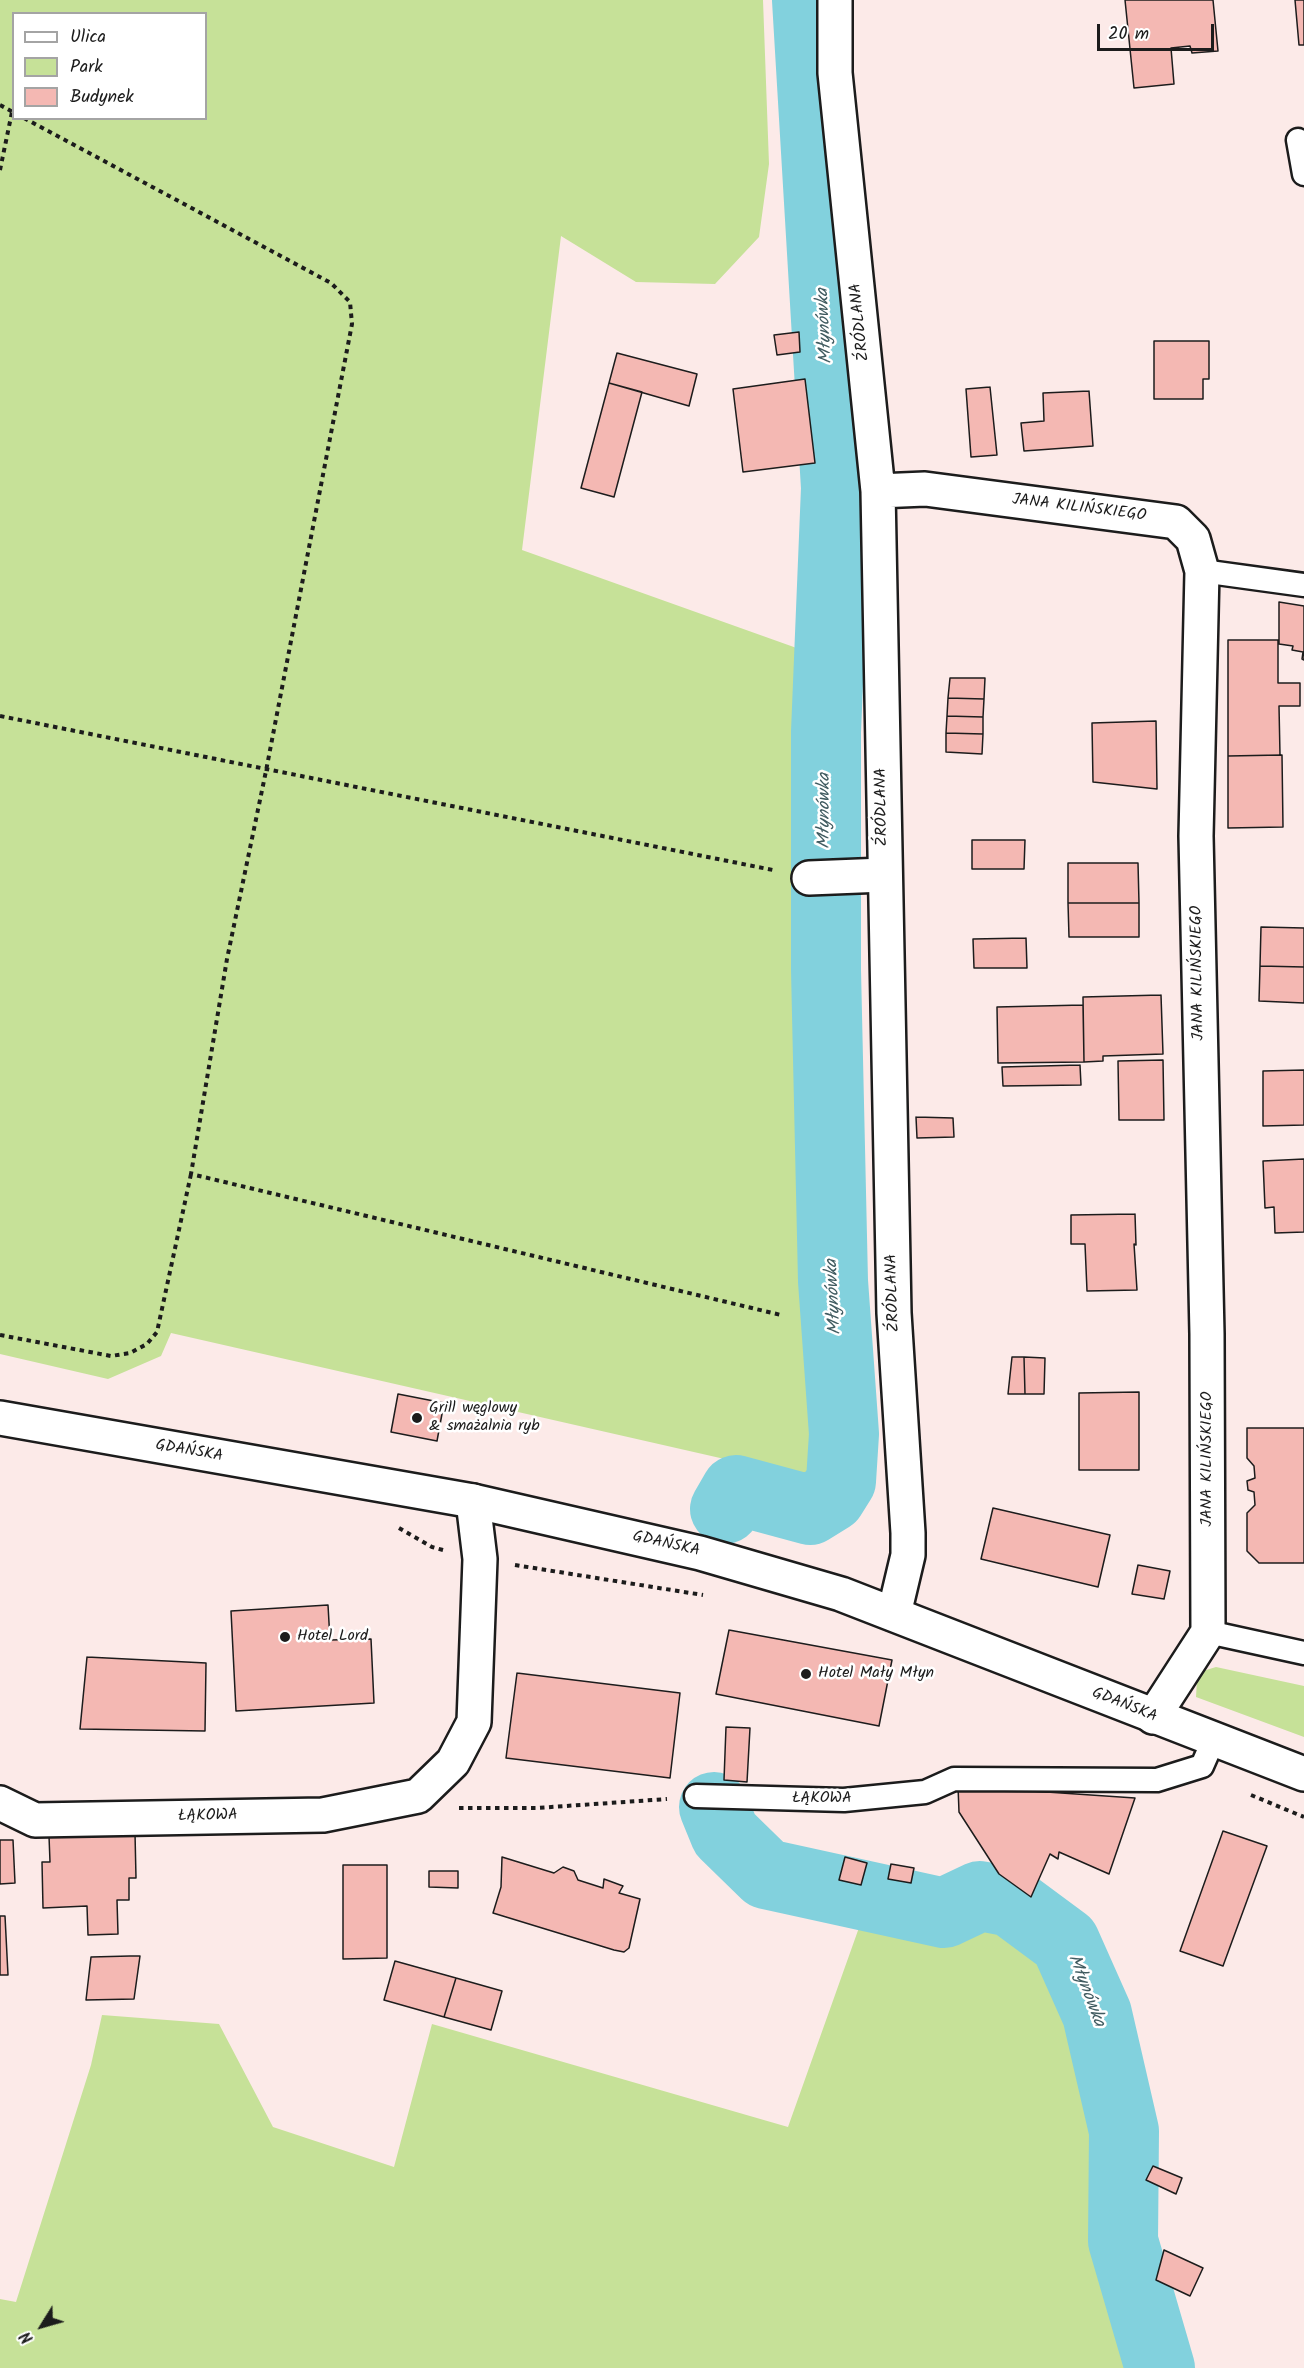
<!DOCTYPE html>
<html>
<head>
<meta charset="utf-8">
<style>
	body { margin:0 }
	#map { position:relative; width:1304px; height:2368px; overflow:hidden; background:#fceae8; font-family:Kalam,sans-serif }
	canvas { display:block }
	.legend { position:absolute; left:12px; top:12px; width:195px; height:108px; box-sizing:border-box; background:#fff; border:2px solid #a4a4a4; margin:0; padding:8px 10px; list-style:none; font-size:18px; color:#1c1c1c }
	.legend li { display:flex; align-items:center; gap:12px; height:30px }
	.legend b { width:30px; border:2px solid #a4a4a4 }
	.north { position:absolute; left:12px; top:2296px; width:60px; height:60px; -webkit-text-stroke:4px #fff; paint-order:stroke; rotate:233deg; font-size:16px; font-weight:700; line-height:24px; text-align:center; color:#1c1c1c }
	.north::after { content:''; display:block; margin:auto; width:21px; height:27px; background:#1c1c1c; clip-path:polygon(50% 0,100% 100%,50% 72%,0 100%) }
	.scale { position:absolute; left:1097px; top:24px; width:117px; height:27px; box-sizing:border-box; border:3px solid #1c1c1c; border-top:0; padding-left:8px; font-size:18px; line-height:21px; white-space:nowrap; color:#1c1c1c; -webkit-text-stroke:4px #fff; paint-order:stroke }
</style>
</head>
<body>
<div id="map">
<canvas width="1304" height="2368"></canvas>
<ul class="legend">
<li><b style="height:8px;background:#fff"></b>Ulica</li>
<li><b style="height:16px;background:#c6e198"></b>Park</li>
<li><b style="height:16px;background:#f4b8b3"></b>Budynek</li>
</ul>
<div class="north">N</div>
<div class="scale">20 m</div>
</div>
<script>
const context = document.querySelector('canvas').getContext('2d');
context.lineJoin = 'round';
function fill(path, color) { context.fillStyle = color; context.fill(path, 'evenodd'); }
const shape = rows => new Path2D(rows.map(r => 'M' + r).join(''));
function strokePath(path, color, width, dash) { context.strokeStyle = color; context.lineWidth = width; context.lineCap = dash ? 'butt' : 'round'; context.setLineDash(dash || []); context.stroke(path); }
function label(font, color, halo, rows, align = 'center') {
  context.font = font + ' Kalam,sans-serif'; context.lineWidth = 5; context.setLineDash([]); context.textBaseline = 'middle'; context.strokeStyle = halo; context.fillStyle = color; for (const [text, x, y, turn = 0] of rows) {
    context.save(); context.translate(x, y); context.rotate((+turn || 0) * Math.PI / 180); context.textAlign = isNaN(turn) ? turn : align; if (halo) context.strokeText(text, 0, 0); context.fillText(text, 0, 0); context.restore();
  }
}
const green = shape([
	[0,0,763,0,769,164,759,237,715,284,636,282,561,236,522,550,805,651,820,1458,808,1478,171,1333,161,1356,108,1379,0,1354],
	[14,14,206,14,206,118,14,118],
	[1216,1667,1304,1686,1304,1737,1196,1697,1197,1680,1203,1671],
	[986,1920,1046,1957,1089,2094,1098,2250,1133,2368,0,2368,0,2299,16,2302,91,2065,102,2015,219,2024,273,2127,394,2167,432,2024,788,2127,861,1922,951,1935]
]);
const river = shape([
	[725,1509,736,1490,810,1510,831,1497,841,1481,844,1434,833,1281,826,970,826,732,836,488,807,0],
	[714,1807,725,1834,766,1874,944,1913,980,1896,1011,1902,1065,1942,1097,2014,1124,2131,1123,2241,1160,2368]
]);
const building = shape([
	[1125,0,1213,0,1218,51,1192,53,1190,46,1171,48,1174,84,1134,88,1125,0],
	[1295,0,1304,0,1304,45,1299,45,1295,0],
	[799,332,800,352,777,355,774,335,799,332],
	[1154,341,1209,341,1209,379,1203,379,1203,399,1154,399,1154,341],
	[617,353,697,374,689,406,609,383,617,353],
	[805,379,815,463,743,472,733,389,805,379],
	[609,383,642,392,614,497,581,488,609,383],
	[990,387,997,455,971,457,966,389,990,387],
	[1089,391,1093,446,1024,451,1021,423,1044,421,1043,393,1089,391],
	[1279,602,1304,606,1304,660,1302,659,1303,652,1292,650,1293,646,1279,644,1279,602],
	[1228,640,1278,640,1278,683,1300,683,1300,706,1279,706,1280,755,1228,756,1228,640],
	[950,678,985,678,984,699,948,698,950,678],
	[948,698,984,699,983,717,947,716,948,698],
	[947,716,983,717,983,734,946,733,947,716],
	[1156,721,1157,789,1093,782,1092,723,1156,721],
	[946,733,983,734,982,754,946,752,946,733],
	[1282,755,1283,827,1228,828,1228,756,1282,755],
	[972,840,1025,840,1024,869,972,869,972,840],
	[1068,863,1138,863,1139,903,1068,903,1068,863],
	[1068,903,1139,903,1139,937,1069,937,1068,903],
	[1261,927,1304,928,1304,967,1260,966,1261,927],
	[1026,938,1027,968,974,968,973,939,1026,938],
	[1260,966,1304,967,1304,1003,1259,1001,1260,966],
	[1161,995,1163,1054,1103,1056,1103,1061,1084,1062,1083,997,1161,995],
	[1083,1005,1084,1062,998,1063,997,1007,1083,1005],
	[1163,1060,1164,1120,1119,1120,1118,1061,1163,1060],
	[1080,1065,1081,1085,1003,1086,1002,1067,1080,1065],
	[1304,1070,1304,1125,1263,1126,1263,1071,1304,1070],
	[916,1117,953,1118,954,1137,917,1138,916,1117],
	[1304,1159,1304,1232,1275,1233,1274,1207,1265,1208,1263,1161,1304,1159],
	[1135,1214,1136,1245,1134,1244,1137,1290,1087,1291,1085,1244,1071,1244,1071,1215,1135,1214],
	[1012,1357,1024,1357,1025,1394,1008,1394,1012,1357],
	[1024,1357,1045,1358,1044,1394,1025,1394,1024,1357],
	[1139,1392,1139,1470,1079,1470,1079,1393,1139,1392],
	[398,1394,444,1403,437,1441,391,1432,398,1394],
	[1247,1428,1304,1428,1304,1563,1259,1563,1247,1551,1247,1513,1255,1505,1254,1492,1248,1490,1247,1481,1255,1478,1254,1466,1247,1458,1247,1428],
	[993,1508,1110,1535,1098,1587,981,1559,993,1508],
	[1138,1565,1170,1571,1164,1599,1132,1594,1138,1565],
	[328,1605,330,1640,371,1639,374,1703,236,1711,231,1611,328,1605],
	[729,1630,892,1660,879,1726,716,1694,729,1630],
	[87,1657,206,1663,205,1731,80,1729,87,1657],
	[517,1673,680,1693,670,1778,506,1758,517,1673],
	[726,1727,750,1728,747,1782,724,1780,726,1727],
	[958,1786,1135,1798,1109,1874,1059,1852,1058,1859,1050,1854,1031,1897,999,1874,959,1812,958,1786],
	[1223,1831,1267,1846,1223,1966,1180,1951,1223,1831],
	[135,1833,136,1878,129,1878,129,1900,117,1900,118,1934,88,1935,87,1906,43,1908,42,1862,50,1862,49,1836,135,1833],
	[0,1840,13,1840,15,1883,0,1884,0,1840],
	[502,1857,554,1873,563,1867,574,1871,578,1880,603,1888,604,1879,623,1886,619,1893,640,1899,629,1948,624,1952,614,1950,493,1913,501,1887,502,1857],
	[845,1857,867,1863,861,1885,839,1880,845,1857],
	[891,1864,914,1868,911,1883,888,1879,891,1864],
	[343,1865,387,1865,387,1958,343,1959,343,1865],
	[429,1871,458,1871,458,1888,429,1887,429,1871],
	[0,1916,5,1916,8,1975,0,1975,0,1916],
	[130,1956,140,1956,134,1999,86,2000,91,1957,130,1956],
	[395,1961,456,1978,444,2017,384,2000,395,1961],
	[456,1978,502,1991,491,2030,444,2017,456,1978],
	[1153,2166,1182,2178,1176,2194,1146,2180,1153,2166],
	[1164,2250,1203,2268,1190,2296,1156,2280,1164,2250]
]);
const path = shape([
	[0,105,13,112],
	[24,118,331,283,350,302,352,324,266,771,227,959,191,1174,781,1315],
	[0,170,12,112],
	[0,716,773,870],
	[0,1335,111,1356,130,1353,147,1344,157,1332,191,1174],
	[399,1528,432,1547,443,1550],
	[515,1565,703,1595],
	[1251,1795,1304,1817],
	[459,1808,537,1808,667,1799]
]);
const service = shape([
	[1298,140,1304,174],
	[1202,571,1304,585],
	[1208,1632,1304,1653],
	[696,1796,844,1800,925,1792,954,1779,1157,1780,1202,1766,1213,1741]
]);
const pedestrian = shape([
	[809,878,884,875]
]);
const minor = shape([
	[835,0,835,73,878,491,894,1313,908,1533,908,1555,894,1614],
	[878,491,925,489,1176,522,1193,539,1202,571,1196,836,1207,1334,1208,1632,1153,1717],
	[0,1803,35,1820,323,1815,418,1796,453,1762,474,1722,480,1559,473,1501]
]);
const primary = shape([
	[0,1418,473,1501,700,1553,841,1594,1304,1774]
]);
const markers = [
	[417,1418,6,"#1c1c1c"],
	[285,1637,6,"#1c1c1c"],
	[806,1674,6,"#1c1c1c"]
];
const streetNames = [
	["ŹRÓDLANA",861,322,-96],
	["JANA KILIŃSKIEGO",1079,509,7],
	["ŹRÓDLANA",883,807,-91],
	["JANA KILIŃSKIEGO",1199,973,-91],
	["ŹRÓDLANA",894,1293,-92],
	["GDAŃSKA",189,1452,10],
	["JANA KILIŃSKIEGO",1208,1459,-90],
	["GDAŃSKA",666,1545,13],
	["GDAŃSKA",1124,1706,22],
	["ŁĄKOWA",822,1799],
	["ŁĄKOWA",208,1817,-1]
];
const poiNames = [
	["Grill węglowy",429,1409],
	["& smażalnia ryb",429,1427],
	["Hotel Lord",297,1637],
	["Hotel Mały Młyn",818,1674]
];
const waterNames = [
	["Młynówka",826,326,-93],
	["Młynówka",826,811,-90],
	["Młynówka",835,1297,-93],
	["Młynówka",1085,1991,69]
];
fill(green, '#c6e198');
strokePath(river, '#82d1dd', 70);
fill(building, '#f4b8b3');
strokePath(building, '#1c1c1c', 1.5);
strokePath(service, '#1c1c1c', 27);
strokePath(pedestrian, '#1c1c1c', 38);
strokePath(minor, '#1c1c1c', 38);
strokePath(primary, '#1c1c1c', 38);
strokePath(path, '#1c1c1c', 4, [4.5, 4.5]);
strokePath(service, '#fff', 22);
strokePath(pedestrian, '#fff', 33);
strokePath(minor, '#fff', 33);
strokePath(primary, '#fff', 33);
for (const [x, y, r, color] of markers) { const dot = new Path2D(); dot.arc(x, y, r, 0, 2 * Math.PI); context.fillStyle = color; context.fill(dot); strokePath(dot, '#fff', 2); }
label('16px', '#1c1c1c', '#fff', streetNames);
label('16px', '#1c1c1c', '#fff', poiNames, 'left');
label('italic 18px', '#405b60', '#fff', waterNames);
</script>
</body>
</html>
